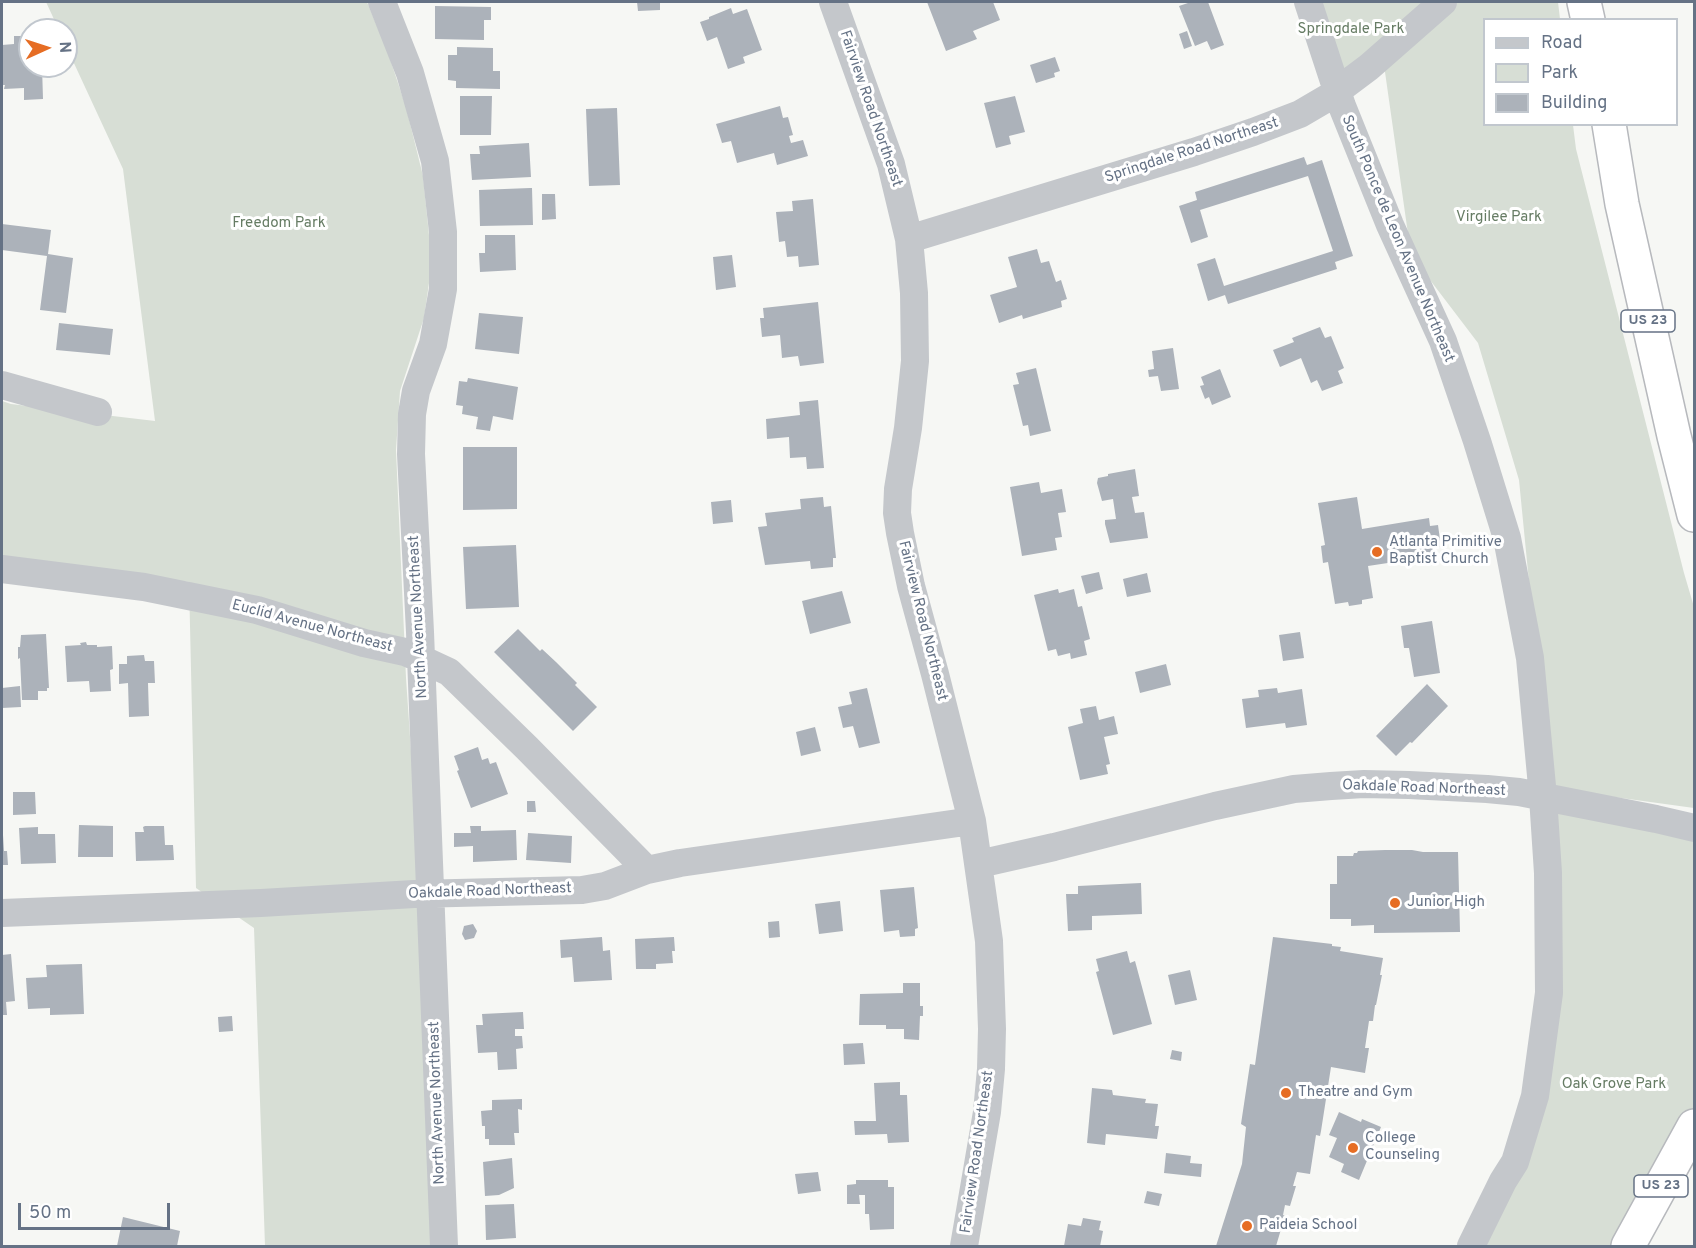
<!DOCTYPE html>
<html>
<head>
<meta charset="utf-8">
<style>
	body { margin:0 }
	#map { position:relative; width:1696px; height:1248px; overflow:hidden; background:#f6f7f4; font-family:Overpass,sans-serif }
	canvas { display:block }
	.frame { position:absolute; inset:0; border:3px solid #657285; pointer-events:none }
	.legend { position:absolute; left:1483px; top:18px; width:195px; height:108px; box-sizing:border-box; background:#fff; border:2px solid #c1c7ce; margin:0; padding:8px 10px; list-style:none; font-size:18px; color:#657285 }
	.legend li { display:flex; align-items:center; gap:12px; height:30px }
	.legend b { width:30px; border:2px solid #c1c7ce }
	.north { position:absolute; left:18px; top:18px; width:60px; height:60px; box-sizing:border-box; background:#fff; border:2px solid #c1c7ce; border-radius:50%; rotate:87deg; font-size:16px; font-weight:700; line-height:24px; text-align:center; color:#657285 }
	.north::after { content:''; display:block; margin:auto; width:21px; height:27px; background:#e66d24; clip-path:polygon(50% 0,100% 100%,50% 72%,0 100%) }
	.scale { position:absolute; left:18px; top:1203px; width:152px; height:27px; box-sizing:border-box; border:3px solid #657285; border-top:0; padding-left:8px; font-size:18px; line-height:21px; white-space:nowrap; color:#657285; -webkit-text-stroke:4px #fff; paint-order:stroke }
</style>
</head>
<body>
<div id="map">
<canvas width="1696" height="1248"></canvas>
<div class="frame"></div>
<ul class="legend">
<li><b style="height:8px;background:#c4c7cb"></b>Road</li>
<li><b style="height:16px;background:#d7ded5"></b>Park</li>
<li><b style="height:16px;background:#acb2ba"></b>Building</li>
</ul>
<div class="north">N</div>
<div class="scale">50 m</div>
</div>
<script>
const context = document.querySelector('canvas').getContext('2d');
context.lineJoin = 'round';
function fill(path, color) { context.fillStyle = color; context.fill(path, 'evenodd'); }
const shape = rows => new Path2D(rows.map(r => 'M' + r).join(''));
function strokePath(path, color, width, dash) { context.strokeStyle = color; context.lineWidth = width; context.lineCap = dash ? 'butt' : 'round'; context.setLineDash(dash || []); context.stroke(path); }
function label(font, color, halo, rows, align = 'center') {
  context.font = font + ' Overpass,sans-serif'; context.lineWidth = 6; context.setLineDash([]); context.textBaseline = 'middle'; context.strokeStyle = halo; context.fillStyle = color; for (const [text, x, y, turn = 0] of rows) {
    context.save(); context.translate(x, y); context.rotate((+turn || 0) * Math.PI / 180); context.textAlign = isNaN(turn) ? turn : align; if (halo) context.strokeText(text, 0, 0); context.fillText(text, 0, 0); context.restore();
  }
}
const green = shape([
	[46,2,367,2,388,53,406,107,423,176,429,235,430,276,424,318,400,391,396,450,406,678,420,883,433,1246,265,1246,254,928,196,888,189,582,2,561,2,401,11,404,155,421,123,169,66,46,66,30,59,30],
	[1313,2,1426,2,1352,65,1339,71],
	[1458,2,1558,2,1560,19,1484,20,1484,124,1573,125,1576,149,1684,573,1694,607,1694,808,1563,790,1554,785,1548,775,1519,480,1478,343,1411,255,1384,65],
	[1548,802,1694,836,1694,1109,1615,1246,1474,1246,1515,1162,1551,991]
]);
const building = shape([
	[637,2,660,2,660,10,638,11],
	[927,2,993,2,1000,20,973,31,977,39,946,51],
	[1191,2,1208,2,1224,45,1211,50,1207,41,1195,46,1179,6],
	[435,6,491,7,491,20,484,20,484,40,435,39],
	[731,8,733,14,747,9,762,50,743,57,745,63,728,69,717,37,707,41,700,22,709,19,709,17],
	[1187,31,1192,46,1184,49,1179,34],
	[14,36,30,36,30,66,42,66,43,99,24,100,24,88,4,89,5,85,2,85,2,45,14,44],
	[457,47,493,48,493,71,500,71,500,89,456,88,456,81,448,80,448,55,457,55],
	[1055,57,1060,71,1054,73,1055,77,1036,83,1030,65],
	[460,96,492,96,491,135,460,135],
	[1015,96,1025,132,1009,136,1011,144,996,148,984,103],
	[780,106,783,118,788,117,793,135,789,136,791,143,803,140,808,156,777,165,774,153,737,163,731,141,722,143,716,124],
	[617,108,620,185,589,186,586,109],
	[529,143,531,177,472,180,470,154,480,154,479,146],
	[1304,157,1307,165,1322,160,1353,256,1335,262,1337,269,1228,304,1225,295,1208,301,1197,264,1215,258,1224,286,1333,251,1308,176,1200,210,1208,237,1191,243,1179,206,1197,200,1195,192],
	[530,188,532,188,533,225,480,226,479,190],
	[542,194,555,194,556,219,542,220],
	[813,199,819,265,799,267,798,256,787,257,785,241,779,242,776,212,793,211,792,201],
	[2,224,51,230,48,254,73,258,66,313,40,310,47,256,2,250],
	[485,235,515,235,516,270,480,272,479,253,485,253],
	[1037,249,1041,263,1049,261,1056,282,1061,280,1067,299,1061,301,1062,307,1023,319,1022,315,999,323,990,295,1017,287,1008,257],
	[732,255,736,287,716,290,713,257],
	[818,302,824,363,800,366,798,356,782,358,780,335,762,337,760,318,764,318,763,308],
	[479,313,523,317,519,354,475,349],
	[59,323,113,329,110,355,56,350],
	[1320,327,1325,338,1331,336,1344,368,1338,371,1343,383,1322,391,1317,380,1311,383,1301,358,1280,367,1273,350,1294,342,1292,338],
	[1173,348,1179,389,1161,391,1158,376,1149,377,1148,370,1154,369,1152,351],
	[1036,368,1051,431,1030,436,1028,425,1023,426,1013,385,1019,384,1016,373],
	[1220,369,1231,397,1212,405,1209,397,1205,399,1200,386,1204,385,1201,377],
	[468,378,518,387,513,420,493,416,490,431,476,429,478,417,462,414,463,406,456,405,459,381,467,382],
	[818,400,824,468,807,469,806,457,790,458,789,437,767,439,766,419,800,415,799,402],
	[463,447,517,447,517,509,463,510],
	[1135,469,1139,496,1132,497,1135,513,1144,512,1148,538,1110,543,1105,524,1105,520,1116,519,1113,499,1102,501,1097,483,1098,478,1108,476,1108,474],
	[1039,482,1041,493,1062,489,1066,512,1058,513,1062,537,1055,538,1057,550,1022,556,1010,487],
	[823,497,824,507,831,506,836,558,833,558,833,567,811,569,810,561,765,565,758,527,767,526,765,513,801,509,800,499],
	[1357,497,1362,529,1429,518,1430,526,1438,525,1441,547,1433,548,1434,556,1368,566,1373,598,1362,600,1362,604,1349,606,1348,602,1335,604,1328,562,1323,563,1321,546,1325,545,1318,503],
	[731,500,733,522,713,524,711,502],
	[516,545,519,607,466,609,463,547],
	[1099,572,1103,589,1086,594,1081,576],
	[1147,573,1151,592,1127,597,1123,579],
	[1058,589,1059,593,1074,589,1078,607,1082,606,1090,639,1084,641,1087,655,1071,659,1070,653,1058,656,1056,649,1048,651,1034,595],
	[842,591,851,623,810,634,802,601],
	[1432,621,1440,673,1414,677,1409,648,1404,648,1401,626],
	[518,629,540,651,542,649,556,662,577,683,575,685,597,707,573,731,494,652],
	[1300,632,1304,658,1283,661,1279,635],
	[46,634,49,688,47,688,47,691,38,691,38,700,22,700,20,658,18,659,18,647,20,647,21,635],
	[86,642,87,645,97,645,97,647,112,646,113,669,110,670,111,691,90,692,89,681,67,682,65,646,81,645,80,643],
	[144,655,145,661,154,661,155,683,148,683,149,716,129,717,128,683,119,684,119,664,127,664,127,656],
	[1166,664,1171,685,1140,693,1135,672],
	[1427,684,1448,706,1412,743,1410,742,1396,756,1376,736],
	[20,686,21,707,2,708,2,688],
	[867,688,880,743,859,748,853,726,843,728,838,707,852,704,849,692],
	[1277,688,1278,693,1302,689,1307,725,1286,728,1285,723,1246,728,1242,699,1259,697,1258,690],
	[1096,706,1099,720,1114,716,1118,734,1104,737,1110,764,1106,765,1108,774,1080,780,1068,727,1083,723,1080,709],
	[815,727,821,751,801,756,796,732],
	[478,747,482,760,488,758,490,764,496,762,508,794,471,808,457,771,459,770,454,756],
	[13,792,35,792,36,814,13,815],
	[527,801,535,801,536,812,527,812],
	[79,825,113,826,113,857,78,857],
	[145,826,164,826,165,845,173,845,174,860,136,861,135,832,144,832,143,827],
	[470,826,481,826,481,831,516,830,517,860,473,862,473,846,454,847,454,833,471,833],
	[38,827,38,834,55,834,56,863,21,864,19,828],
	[528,833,572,836,571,863,526,860],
	[2,835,3,835,4,851,7,851,8,865,2,865],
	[1385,850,1412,850,1423,852,1458,852,1460,932,1374,933,1374,925,1351,926,1351,919,1330,919,1330,884,1337,884,1337,856,1353,856,1354,853,1357,853,1358,851],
	[1141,883,1142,914,1092,916,1092,930,1068,931,1066,894,1078,894,1078,886],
	[914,887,918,928,915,929,915,936,900,937,899,930,884,932,880,890],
	[840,901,843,931,819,934,815,904],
	[779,921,780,937,769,938,768,922],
	[473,924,477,931,474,938,465,940,462,934,464,926],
	[602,937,603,951,610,950,612,980,574,982,572,957,561,958,560,940],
	[674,937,675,951,672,951,673,963,656,964,656,969,636,969,635,939],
	[1273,937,1332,944,1332,946,1341,947,1340,951,1383,958,1380,975,1382,975,1376,1005,1375,1005,1373,1021,1369,1021,1365,1048,1369,1048,1365,1073,1331,1067,1321,1131,1320,1136,1316,1135,1310,1174,1297,1172,1293,1186,1296,1186,1290,1206,1285,1205,1283,1215,1285,1216,1276,1246,1216,1246,1242,1164,1246,1127,1241,1124,1250,1064,1255,1065],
	[1127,951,1130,963,1135,961,1152,1024,1113,1035,1096,972,1099,971,1096,959],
	[11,954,15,1001,6,1002,7,1015,2,1015,2,955],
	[82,964,84,1014,50,1015,50,1008,28,1009,26,978,47,977,46,965],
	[1190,970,1197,1000,1175,1005,1168,975],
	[903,983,920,983,920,1006,923,1006,923,1016,920,1016,919,1040,904,1039,904,1029,886,1029,886,1025,859,1025,860,994,903,993],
	[523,1012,524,1029,515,1029,515,1036,522,1036,523,1048,516,1049,517,1069,498,1070,497,1052,478,1053,476,1025,483,1025,482,1014],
	[232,1016,233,1031,219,1032,218,1017],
	[863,1043,865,1064,844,1065,843,1044],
	[1172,1050,1182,1052,1181,1061,1170,1059],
	[900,1082,900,1095,907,1095,909,1142,888,1143,887,1134,855,1135,854,1121,876,1121,874,1083],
	[1092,1088,1112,1090,1113,1095,1146,1099,1145,1103,1158,1104,1155,1126,1159,1126,1157,1139,1106,1134,1105,1145,1087,1143],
	[522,1099,522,1110,518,1109,519,1133,514,1133,515,1145,489,1145,489,1139,485,1139,485,1126,482,1126,481,1111,492,1110,492,1100],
	[1339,1112,1361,1122,1362,1119,1381,1127,1359,1180,1341,1172,1344,1164,1329,1157,1337,1138,1329,1135],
	[1166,1153,1191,1156,1190,1163,1202,1164,1201,1177,1164,1173],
	[512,1158,514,1188,499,1195,485,1196,483,1162],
	[818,1172,821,1191,798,1194,795,1174],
	[856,1180,888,1180,888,1187,894,1187,894,1229,870,1230,869,1214,865,1214,865,1195,859,1195,860,1204,847,1204,847,1185,856,1184],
	[1147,1191,1162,1194,1159,1206,1144,1203],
	[514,1204,516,1238,486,1240,485,1205],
	[123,1217,180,1231,177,1246,117,1246],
	[1083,1218,1101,1221,1099,1230,1103,1231,1100,1246,1064,1246,1068,1224,1081,1226]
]);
const minor = shape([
	[382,2,410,73,435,161,443,232,443,289,433,344,416,391,412,414,411,454,420,632,444,1246],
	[833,2,891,164,909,239,914,293,915,361,908,428,898,489,897,513,900,533,911,586,935,674,972,821,989,941,992,1029,991,1069,987,1112,964,1246],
	[1308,2,1342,106,1390,225,1443,341,1477,441,1507,538,1530,658,1543,797,1548,873,1549,993,1535,1096,1515,1162,1503,1181,1471,1246],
	[909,239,1194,152,1253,132,1300,114,1329,97,1369,67,1443,2],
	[2,385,98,412],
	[2,569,144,587,257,610,364,643,405,652,421,659,449,672,527,748,647,870],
	[979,864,1054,847,1215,806,1294,789,1331,786,1364,784,1409,785,1487,789,1519,792,1656,819,1694,828],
	[2,913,261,903,414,894,582,890,605,886,647,870,680,863,972,821]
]);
const highway = shape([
	[1584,2,1588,20],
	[1609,124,1622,204,1674,436,1694,515],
	[1628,1246,1694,1126]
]);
const markers = [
	[1377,552,6,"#e66d24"],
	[1395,903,6,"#e66d24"],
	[1286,1093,6,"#e66d24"],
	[1353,1148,6,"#e66d24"],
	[1247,1226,6,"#e66d24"]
];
const shields = [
	[1648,321,54],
	[1661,1186,54]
];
const shieldNames = [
	["US 23",1648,321],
	["US 23",1661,1186]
];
const parkNames = [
	["Springdale Park",1351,30],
	["Virgilee Park",1499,218],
	["Freedom Park",279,224],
	["Oak Grove Park",1614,1085]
];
const streetNames = [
	["Fairview Road Northeast",870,109,71],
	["Springdale Road Northeast",1192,151,-18],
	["South Ponce de Leon Avenue Northeast",1397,239,67],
	["North Avenue Northeast",419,617,-93],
	["Fairview Road Northeast",922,621,76],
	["Euclid Avenue Northeast",312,627,15],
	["Oakdale Road Northeast",1424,789,2],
	["Oakdale Road Northeast",490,892,-2],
	["North Avenue Northeast",438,1103,-92],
	["Fairview Road Northeast",978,1152,-82]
];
const poiNames = [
	["Atlanta Primitive",1389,543],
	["Baptist Church",1389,560],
	["Junior High",1407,903],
	["Theatre and Gym",1298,1093],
	["College",1365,1139],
	["Counseling",1365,1156],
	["Paideia School",1259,1226]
];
fill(green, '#d7ded5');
fill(building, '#acb2ba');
strokePath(highway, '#b7b9bd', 36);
strokePath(minor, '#c4c7cb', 28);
strokePath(highway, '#fff', 33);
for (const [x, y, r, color] of markers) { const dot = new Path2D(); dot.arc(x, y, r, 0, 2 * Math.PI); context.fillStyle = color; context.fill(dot); strokePath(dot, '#fff', 2); }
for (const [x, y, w] of shields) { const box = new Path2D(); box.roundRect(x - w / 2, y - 11, w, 22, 4.5); context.fillStyle = '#fff'; context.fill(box); strokePath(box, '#657285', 1.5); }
label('bold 14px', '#657285', null, shieldNames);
label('15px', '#667c64', '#fff', parkNames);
label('15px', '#657285', '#fff', streetNames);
label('15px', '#657285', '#fff', poiNames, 'left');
</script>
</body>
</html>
